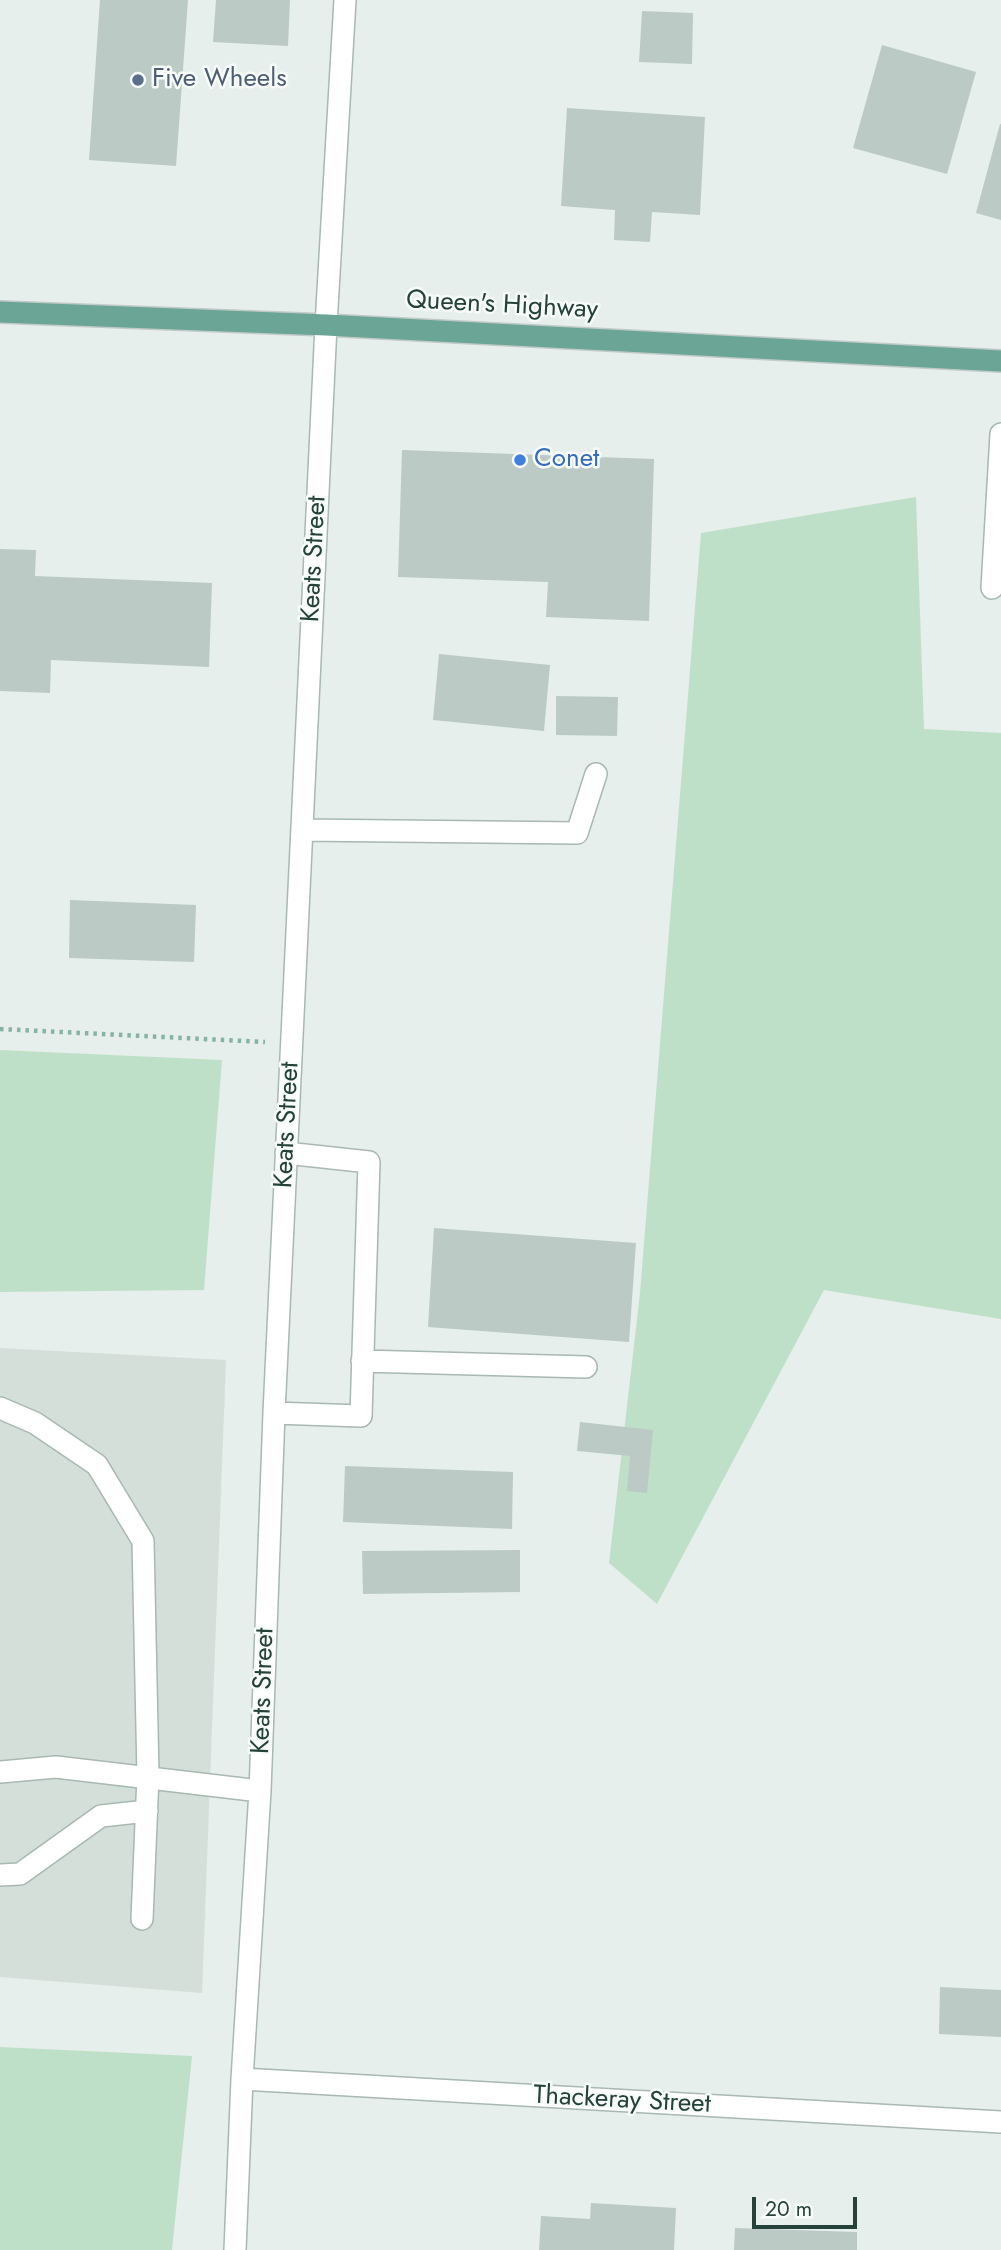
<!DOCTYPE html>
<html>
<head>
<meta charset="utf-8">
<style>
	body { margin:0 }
	#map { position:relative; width:1001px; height:2250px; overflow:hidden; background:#e6efeb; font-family:Jost,sans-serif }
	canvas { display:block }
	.scale { position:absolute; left:752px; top:2197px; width:105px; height:32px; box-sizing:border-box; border:4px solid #24423a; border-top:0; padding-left:9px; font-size:21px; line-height:24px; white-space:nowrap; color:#24423a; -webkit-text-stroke:5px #f7fbf9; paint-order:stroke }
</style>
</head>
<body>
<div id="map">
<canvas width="1001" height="2250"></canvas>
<div class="scale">20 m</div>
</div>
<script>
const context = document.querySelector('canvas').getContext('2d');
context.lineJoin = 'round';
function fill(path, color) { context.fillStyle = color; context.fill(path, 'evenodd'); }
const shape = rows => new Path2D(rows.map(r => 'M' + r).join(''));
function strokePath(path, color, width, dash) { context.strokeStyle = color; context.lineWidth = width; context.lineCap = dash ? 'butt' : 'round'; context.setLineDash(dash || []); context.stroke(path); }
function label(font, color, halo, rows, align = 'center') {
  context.font = font + ' Jost,sans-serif'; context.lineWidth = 5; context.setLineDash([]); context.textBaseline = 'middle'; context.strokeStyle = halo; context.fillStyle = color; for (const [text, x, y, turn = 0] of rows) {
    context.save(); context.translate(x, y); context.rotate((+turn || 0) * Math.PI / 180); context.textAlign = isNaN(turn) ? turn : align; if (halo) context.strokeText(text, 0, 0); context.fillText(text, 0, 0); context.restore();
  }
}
const built = shape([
	[0,1348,226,1360,202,1993,0,1977]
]);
const green = shape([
	[916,497,924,729,1001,733,1001,1319,824,1290,657,1604,609,1563,640,1293,701,533],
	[0,1050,222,1060,204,1290,0,1292],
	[0,2047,192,2056,172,2250,0,2250]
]);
const building = shape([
	[100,0,188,0,176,166,89,160],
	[216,0,290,0,288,46,213,42],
	[642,11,693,13,692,64,639,62],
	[882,45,976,72,947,174,853,148],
	[567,108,705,117,700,215,652,212,650,242,614,240,615,210,561,206],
	[1000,124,1001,124,1001,220,976,213],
	[402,450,654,459,649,621,546,617,548,582,398,577],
	[0,549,36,550,35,576,212,583,209,667,51,660,50,693,0,691],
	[439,654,550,665,544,731,433,720],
	[556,696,618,697,617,736,556,735],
	[70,900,196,905,194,962,69,958],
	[434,1228,636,1243,629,1342,428,1327],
	[580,1422,653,1430,647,1493,627,1491,630,1456,577,1451],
	[345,1466,513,1472,512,1529,343,1522],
	[520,1550,520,1592,363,1594,362,1551],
	[940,1987,1001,1990,1001,2037,939,2034],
	[591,2203,676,2208,674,2250,539,2250,541,2216,590,2219],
	[735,2228,857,2232,857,2250,734,2250]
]);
const path = shape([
	[0,1029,265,1042]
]);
const minor = shape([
	[992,588,1001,434],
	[302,830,577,833,596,774],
	[362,1361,586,1367],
	[0,1408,35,1423,97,1465,143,1541,148,1776,142,1919],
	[274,1413,361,1416,369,1162,286,1153],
	[0,1772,56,1767,260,1791],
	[0,1875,20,1874,101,1816,147,1811],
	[242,2079,1001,2122],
	[235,2250,242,2079,260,1791,274,1413,326,325,345,0]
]);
const major = shape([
	[0,312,326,325,1001,361]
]);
const markers = [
	[138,80,7,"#5c6f8a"],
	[520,460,7,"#3f7fe0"]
];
const serviceNames = [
	["Five Wheels",152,80]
];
const streetNames = [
	["Queen's Highway",502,306,3],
	["Keats Street",315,559,-87],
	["Keats Street",288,1125,-87],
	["Keats Street",264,1691,-88],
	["Thackeray Street",622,2101,3]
];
const shopNames = [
	["Conet",534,460]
];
fill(built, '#d4dfda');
fill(green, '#bfe0c8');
fill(building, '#bbcac4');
strokePath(minor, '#a8b8b2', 24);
strokePath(major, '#c2cac8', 24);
strokePath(path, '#86b3a5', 4.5, [3.5, 5]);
strokePath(minor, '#fff', 21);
strokePath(major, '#6aa596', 21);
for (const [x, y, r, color] of markers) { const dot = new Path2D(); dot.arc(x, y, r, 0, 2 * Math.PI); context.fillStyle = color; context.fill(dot); strokePath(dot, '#f7fbf9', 2.5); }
label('26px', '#4e5e75', '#f7fbf9', serviceNames, 'left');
label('26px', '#24423a', '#f7fbf9', streetNames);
label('26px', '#366cbe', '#f7fbf9', shopNames, 'left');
</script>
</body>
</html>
